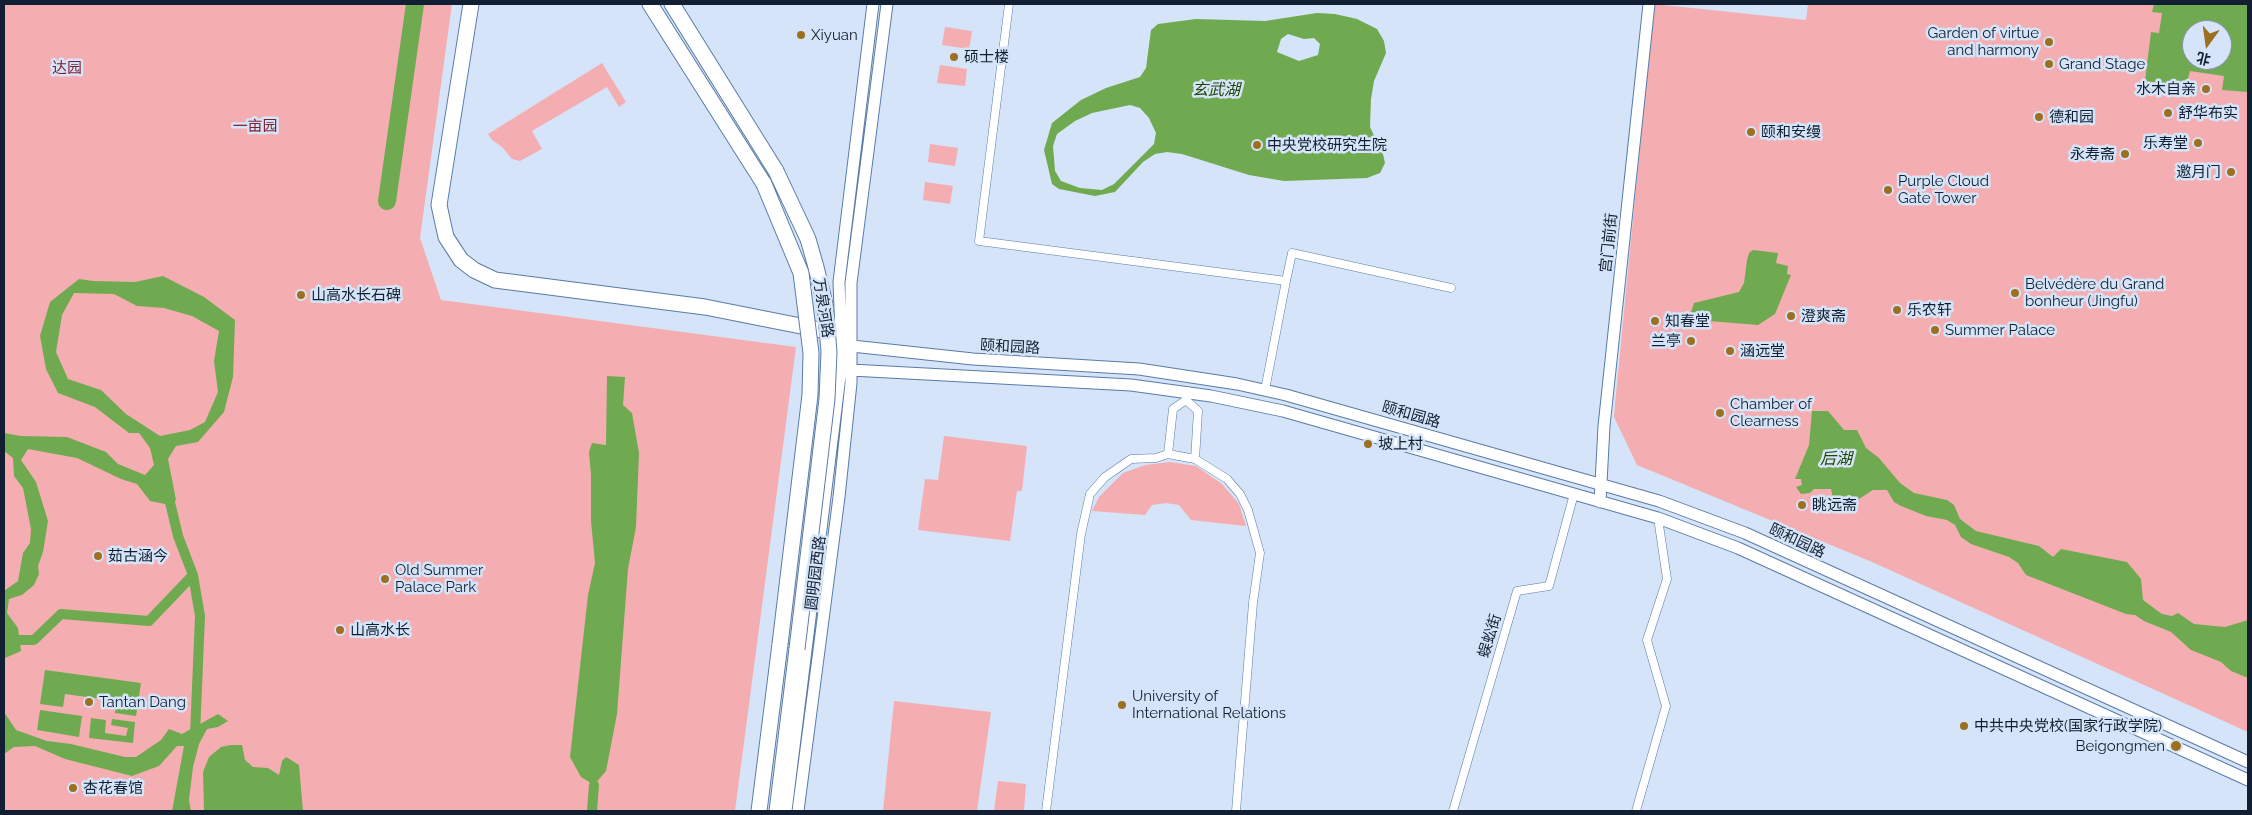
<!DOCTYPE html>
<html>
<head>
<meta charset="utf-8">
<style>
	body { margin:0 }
	#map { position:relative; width:2252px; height:815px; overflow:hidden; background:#d5e4f8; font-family:Raleway,"Noto Sans SC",sans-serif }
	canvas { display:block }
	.frame { position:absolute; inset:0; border:5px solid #121f32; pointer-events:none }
	.north { position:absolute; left:2182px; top:20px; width:50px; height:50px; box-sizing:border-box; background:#d5e4f8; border:1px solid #8795a9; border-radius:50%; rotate:194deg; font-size:14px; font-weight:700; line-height:20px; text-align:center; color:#121f32 }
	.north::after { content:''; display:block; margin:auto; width:18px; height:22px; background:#9d6f20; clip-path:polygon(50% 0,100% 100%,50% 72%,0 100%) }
</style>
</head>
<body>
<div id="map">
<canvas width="2252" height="815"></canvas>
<div class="frame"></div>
<div class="north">北</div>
</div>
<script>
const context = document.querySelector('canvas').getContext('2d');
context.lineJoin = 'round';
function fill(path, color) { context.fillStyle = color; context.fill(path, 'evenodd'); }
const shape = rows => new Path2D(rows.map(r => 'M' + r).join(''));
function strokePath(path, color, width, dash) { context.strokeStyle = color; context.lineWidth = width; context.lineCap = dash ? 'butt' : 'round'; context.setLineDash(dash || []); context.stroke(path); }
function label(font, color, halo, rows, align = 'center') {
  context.font = font + ' Raleway,"Noto Sans SC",sans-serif'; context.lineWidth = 5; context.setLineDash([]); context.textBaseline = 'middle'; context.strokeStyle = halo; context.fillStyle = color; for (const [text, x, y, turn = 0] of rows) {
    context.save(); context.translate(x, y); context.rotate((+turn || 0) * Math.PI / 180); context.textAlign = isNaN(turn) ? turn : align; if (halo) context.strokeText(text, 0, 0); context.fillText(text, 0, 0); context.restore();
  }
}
const green = shape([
	[4,4,452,4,420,238,441,300,796,347,735,811,4,811],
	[1654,4,1806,20,1808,4,2248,4,2248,732,1872,562,1637,465,1614,417,1615,404],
	[2192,30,2222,30,2222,60,2192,60],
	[945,27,972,31,969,49,942,45],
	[602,63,626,102,619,107,607,87,532,131,542,149,520,161,512,159,502,147,492,140,488,134],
	[940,65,967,69,965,86,937,83],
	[930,144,958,148,955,166,928,162],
	[925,182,953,186,950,204,923,200],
	[944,436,1027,446,1022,491,1017,491,1010,541,918,530,925,479,938,480],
	[1170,462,1196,466,1222,484,1239,504,1246,526,1191,520,1179,505,1166,503,1152,505,1145,515,1092,511,1099,497,1123,473,1145,465],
	[894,701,991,712,977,811,883,811],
	[998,781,1026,784,1024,811,994,811]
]);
const water = shape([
	[2154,4,2248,4,2248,92,2222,90,2224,76,2190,71,2186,86,2145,81,2151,32,2159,33,2162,13,2152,12],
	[2192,30,2222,30,2222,60,2192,60],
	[1317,13,1335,14,1357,19,1377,29,1384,41,1386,53,1374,81,1371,99,1370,127,1383,154,1385,163,1380,173,1367,178,1284,181,1249,175,1182,154,1167,152,1155,154,1143,162,1115,192,1095,196,1059,189,1052,184,1044,150,1052,123,1081,100,1106,88,1140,77,1146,68,1151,30,1158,24,1196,19,1265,21],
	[1288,34,1304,39,1314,38,1320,44,1318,55,1299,61,1277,52,1281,39],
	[1130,105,1140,108,1149,118,1156,133,1154,144,1114,184,1102,190,1080,188,1061,181,1055,171,1053,146,1057,134,1075,121,1092,113],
	[1753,250,1778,253,1776,263,1788,266,1787,274,1791,275,1775,314,1758,325,1709,321,1694,317,1691,312,1694,303,1739,292,1744,283,1747,260,1749,253],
	[163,276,204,297,235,320,233,377,224,412,198,442,176,446,168,459,176,500,170,505,150,501,137,484,121,479,77,458,28,449,21,460,36,482,48,521,43,552,38,566,39,574,34,585,22,595,9,599,7,613,18,628,21,651,5,658,4,672,4,591,18,581,23,553,30,543,31,529,23,488,14,476,13,458,4,451,4,433,21,436,67,437,106,452,118,464,145,475,154,465,150,448,139,433,129,433,95,407,58,393,46,369,40,336,50,302,79,279,93,281,135,282],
	[74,293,114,294,137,306,164,308,192,316,219,331,214,361,218,392,205,422,190,430,160,436,126,414,101,390,68,379,56,352,62,315],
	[607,376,625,377,623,405,632,413,639,453,636,527,628,569,617,714,606,771,594,785,581,777,570,757,588,595,595,563,591,521,591,475,589,452,592,443,606,445],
	[1812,411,1828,411,1844,430,1857,430,1866,448,1879,458,1900,483,1914,493,1947,500,1954,505,1960,519,1976,531,2039,546,2053,557,2061,549,2127,562,2141,579,2143,600,2162,614,2172,616,2178,613,2194,624,2225,627,2248,620,2248,678,2231,671,2221,662,2191,650,2171,632,2144,621,2135,615,2126,614,2026,575,2018,563,2009,557,1971,544,1961,537,1955,525,1947,520,1926,516,1901,506,1894,502,1887,490,1873,490,1851,504,1833,498,1831,489,1814,489,1810,493,1801,494,1796,487,1802,485,1801,479,1795,479,1809,445],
	[45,670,141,683,136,716,115,713,116,701,65,694,63,707,40,704],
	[40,710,82,716,79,737,37,730],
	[4,712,16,730,47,741,71,744,125,757,136,757,161,740,169,729,182,734,218,714,228,721,218,727,207,729,199,744,193,767,189,800,191,811,172,811,184,746,177,746,159,766,132,776,65,759,35,746,14,747,4,754],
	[91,718,106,720,105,733,126,736,128,728,111,725,112,719,135,722,133,743,89,738],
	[231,745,242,745,245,760,253,767,268,768,279,775,282,761,286,757,299,765,303,811,204,811,203,772,209,757,221,747]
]);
const canal = shape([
	[168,494,178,536,193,575,200,616,195,735],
	[4,640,34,640,61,614,149,621,193,575],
	[592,811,594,785]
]);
const river = shape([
	[387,201,415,4]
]);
const street = shape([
	[1009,4,979,241,1286,281,1265,390],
	[1286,281,1292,253,1451,288],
	[1186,400,1198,411,1195,459],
	[1168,454,1173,409,1186,400,1187,391],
	[1046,811,1081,534,1090,494,1105,477,1131,459,1156,458,1168,454,1195,459,1227,479,1240,494,1248,510,1260,553,1253,603,1236,811],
	[1453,811,1517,591,1549,586,1574,494],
	[1636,811,1666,706,1647,640,1667,579,1658,518]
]);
const secondary = shape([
	[852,346,973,359,1139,369,1237,384,1286,395,1659,501,1745,533,2248,762],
	[851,370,1131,385,1211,396,1283,411,1658,518,1738,548,2248,780],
	[1600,502,1604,426,1649,4],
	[786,811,842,360,839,282,873,4],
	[798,811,839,497,851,383,851,283,887,4]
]);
const highway = shape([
	[471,4,439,205,446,237,461,260,474,270,495,280,705,307,841,334],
	[650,4,764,184],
	[672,4,776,171],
	[759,811,780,644],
	[777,811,797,649]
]);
const highwayBridge = shape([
	[776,171,808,239,816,267,825,304,829,352,827,399,797,649],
	[764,184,801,273,811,353,810,395,780,644]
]);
const markers = [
	[801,35,5,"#9d6f20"],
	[2049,42,5,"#9d6f20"],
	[954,57,5,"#9d6f20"],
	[2049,64,5,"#9d6f20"],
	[2206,89,5,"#9d6f20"],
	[2168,113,5,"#9d6f20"],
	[2039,117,5,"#9d6f20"],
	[1751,132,5,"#9d6f20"],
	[2198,143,5,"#9d6f20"],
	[1257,145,5,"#9d6f20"],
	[2125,154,5,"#9d6f20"],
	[2231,172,5,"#9d6f20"],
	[1888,190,5,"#9d6f20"],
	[2015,293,5,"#9d6f20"],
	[301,295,5,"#9d6f20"],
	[1897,310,5,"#9d6f20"],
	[1791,316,5,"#9d6f20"],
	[1655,321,5,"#9d6f20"],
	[1935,330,5,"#9d6f20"],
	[1691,341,5,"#9d6f20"],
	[1730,351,5,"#9d6f20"],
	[1720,413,5,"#9d6f20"],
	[1368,444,5,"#9d6f20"],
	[1802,505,5,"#9d6f20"],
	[98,556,5,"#9d6f20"],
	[385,579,5,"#9d6f20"],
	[340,630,5,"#9d6f20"],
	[89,702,5,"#9d6f20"],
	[1122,705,5,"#9d6f20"],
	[1964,726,5,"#9d6f20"],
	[2176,746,6,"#9d6f20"],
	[73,788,5,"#9d6f20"]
];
const poiNames = [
	["Garden of virtue",2039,33,"right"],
	["and harmony",2039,50,"right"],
	["Xiyuan",811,35],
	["硕士楼",964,57],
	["Grand Stage",2059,64],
	["水木自亲",2196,89,"right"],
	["舒华布实",2178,113],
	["德和园",2049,117],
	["颐和安缦",1761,132],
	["乐寿堂",2188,143,"right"],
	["中央党校研究生院",1267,145],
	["永寿斋",2115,154,"right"],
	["邀月门",2221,172,"right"],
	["Purple Cloud",1898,181],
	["Gate Tower",1898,198],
	["Belvédère du Grand",2025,284],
	["bonheur (Jingfu)",2025,301],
	["山高水长石碑",311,295],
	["乐农轩",1907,310],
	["澄爽斋",1801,316],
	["知春堂",1665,321],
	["Summer Palace",1945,330],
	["兰亭",1681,341,"right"],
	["涵远堂",1740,351],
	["Chamber of",1730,404],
	["Clearness",1730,421],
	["坡上村",1378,444],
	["眺远斋",1812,505],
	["茹古涵今",108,556],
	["Old Summer",395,570],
	["Palace Park",395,587],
	["山高水长",350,630],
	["University of",1132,696],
	["International Relations",1132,713],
	["Tantan Dang",99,702],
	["中共中央党校(国家行政学院)",1974,726],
	["Beigongmen",2165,746,"right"],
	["杏花春馆",83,788]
];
const parkNames = [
	["达园",67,68],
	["一亩园",255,126]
];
const streetNames = [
	["宫门前街",1609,243,-84],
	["万泉河路",823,308,81],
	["颐和园路",1010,347,3],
	["颐和园路",1411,415,16],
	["颐和园路",1797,541,25],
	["圆明园西路",816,573,-83],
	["蜈蚣街",1490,636,-73]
];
const waterNames = [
	["玄武湖",1216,90],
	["后湖",1836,459]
];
fill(green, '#f4aeb1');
fill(water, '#6faa50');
strokePath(canal, '#6faa50', 10);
strokePath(river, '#6faa50', 18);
strokePath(street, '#597ba8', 9);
strokePath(secondary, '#597ba8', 13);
strokePath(highway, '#597ba8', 17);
strokePath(street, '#fff', 8);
strokePath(secondary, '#fff', 11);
strokePath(highway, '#fff', 15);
strokePath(highwayBridge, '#597ba8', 17, []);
strokePath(highwayBridge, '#fff', 15);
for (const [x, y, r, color] of markers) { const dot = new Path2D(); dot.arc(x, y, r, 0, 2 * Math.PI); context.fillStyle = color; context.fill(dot); strokePath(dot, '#d5e4f8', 2); }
label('15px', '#121f32', '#d5e4f8', poiNames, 'left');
label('15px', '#7e1b2d', '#d5e4f8', parkNames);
label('15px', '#121f32', '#d5e4f8', streetNames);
label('italic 16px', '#1e4503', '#d5e4f8', waterNames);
</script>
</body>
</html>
